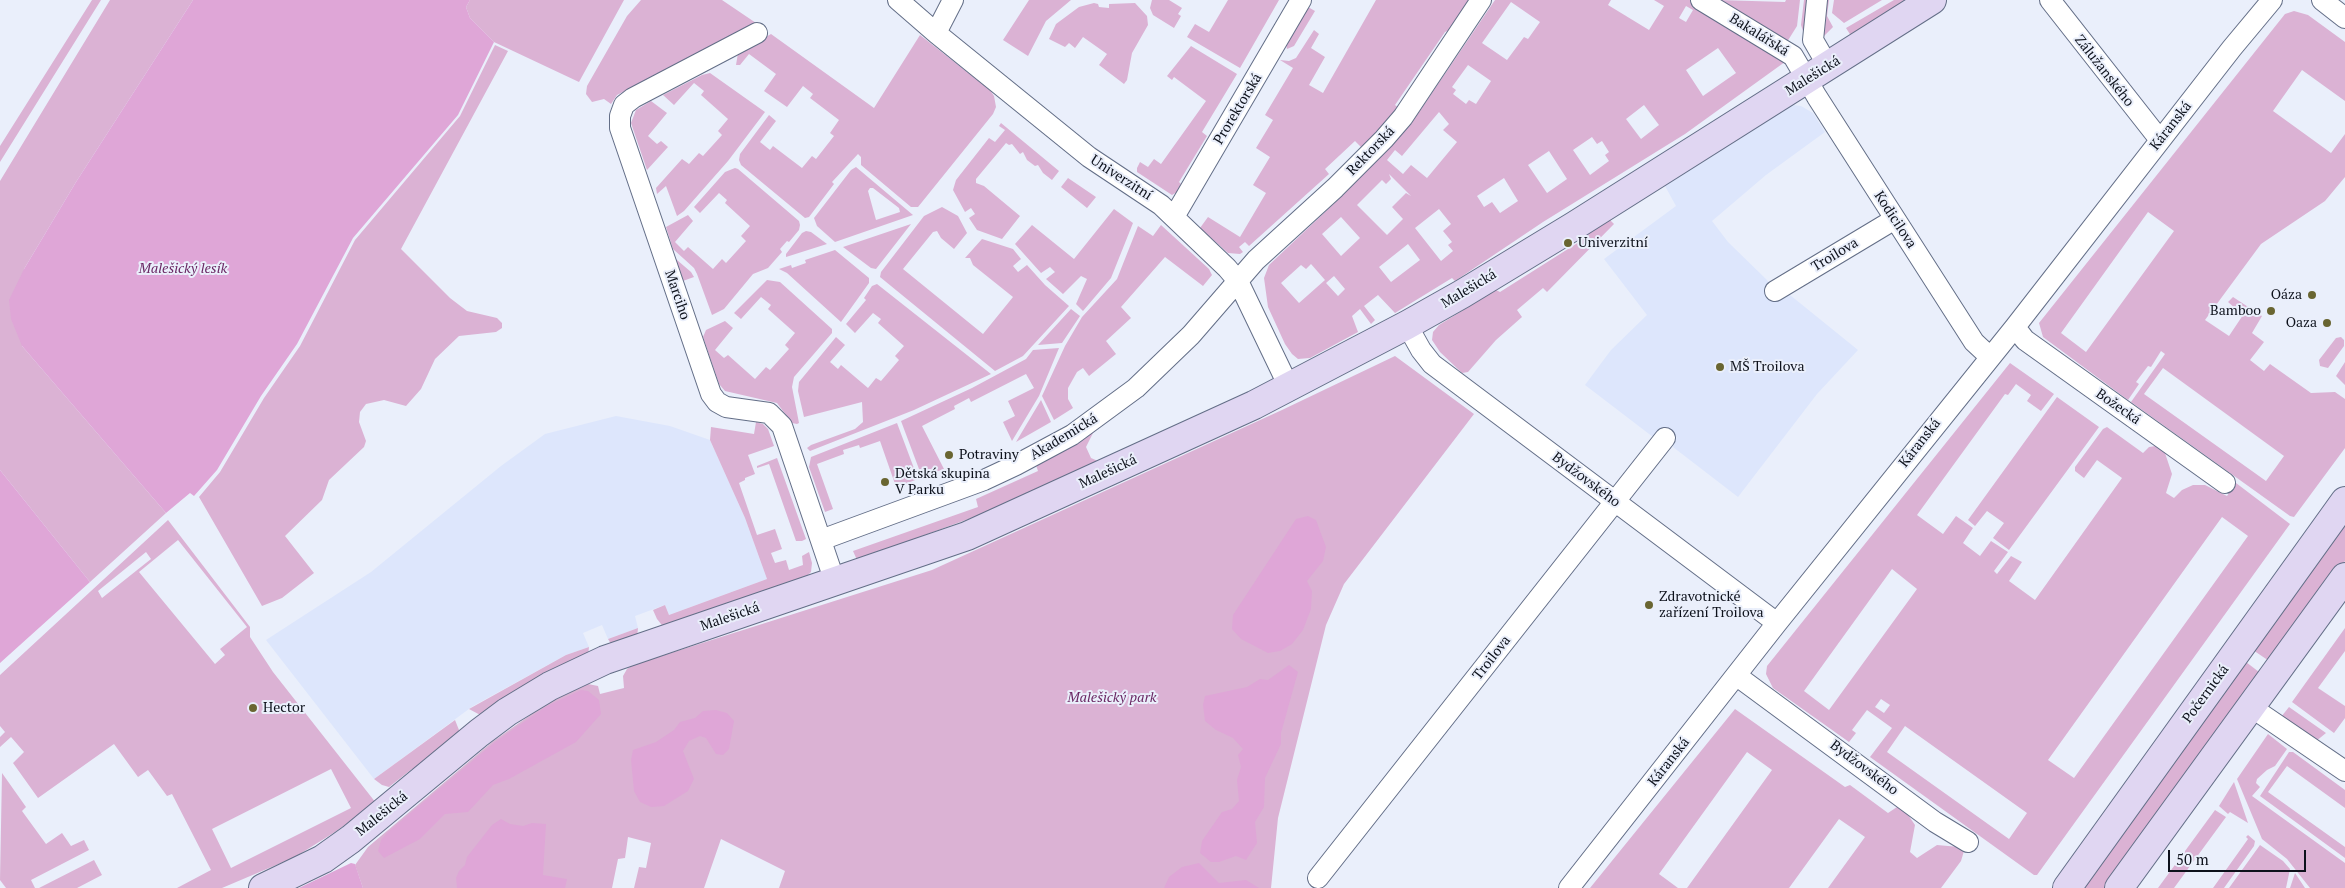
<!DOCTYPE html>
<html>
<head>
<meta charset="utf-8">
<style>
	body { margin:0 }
	#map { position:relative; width:2345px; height:888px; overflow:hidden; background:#eaeffb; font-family:"PT Serif",serif }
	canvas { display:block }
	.scale { position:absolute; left:2168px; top:850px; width:138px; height:22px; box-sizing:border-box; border:2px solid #0d111b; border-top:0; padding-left:6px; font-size:15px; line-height:18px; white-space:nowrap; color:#0d111b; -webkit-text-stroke:4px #eaeffb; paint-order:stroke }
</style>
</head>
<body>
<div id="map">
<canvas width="2345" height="888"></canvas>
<div class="scale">50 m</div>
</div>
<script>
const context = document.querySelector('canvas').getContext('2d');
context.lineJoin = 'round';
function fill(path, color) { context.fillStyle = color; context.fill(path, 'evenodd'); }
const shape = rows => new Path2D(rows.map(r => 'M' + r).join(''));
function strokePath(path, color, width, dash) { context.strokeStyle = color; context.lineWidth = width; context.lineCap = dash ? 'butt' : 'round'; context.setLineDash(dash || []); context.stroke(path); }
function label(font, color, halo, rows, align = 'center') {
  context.font = font + ' "PT Serif",serif'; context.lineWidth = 4; context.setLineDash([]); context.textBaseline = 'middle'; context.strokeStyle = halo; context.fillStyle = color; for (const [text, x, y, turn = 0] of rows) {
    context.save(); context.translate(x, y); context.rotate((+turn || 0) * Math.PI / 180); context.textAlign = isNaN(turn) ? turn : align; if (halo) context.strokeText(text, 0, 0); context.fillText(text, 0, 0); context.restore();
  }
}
const built = shape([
	[1793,105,1801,106,1813,113,1825,132,1766,175,1712,221,1728,242,1767,280,1781,299,1790,295,1858,350,1817,394,1738,497,1673,447,1677,437,1655,434,1653,437,1585,385,1611,350,1647,315,1604,259,1676,206,1665,186],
	[616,416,670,426,710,440,745,518,767,579,669,615,665,605,635,616,638,628,608,639,602,625,583,633,589,647,566,655,473,706,374,779,266,640,371,572,501,466,545,434]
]);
const green = shape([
	[92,0,101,0,0,162,0,146],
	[110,0,193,0,76,182,24,269,22,346,166,513,90,582,0,470,0,181],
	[470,0,624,0,579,82,494,42,470,18,466,7],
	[641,0,722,0,756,23,617,95,611,104,604,99,592,102,586,94,587,86,627,16],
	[1029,0,1071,0,1046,21,1028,56,1003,40],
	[1152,0,1169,0,1182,8,1178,14,1181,16,1174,28,1153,15,1150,8],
	[1228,0,1279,0,1240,68,1187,37,1195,24,1209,32],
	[1376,0,1472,0,1454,28,1445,32,1395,105,1400,109,1364,150,1355,141,1325,169,1329,174,1249,246,1245,242,1239,247,1243,252,1240,254,1228,253,1200,228,1208,217,1240,237,1266,193,1253,185,1270,157,1256,148,1273,120,1265,115,1293,68,1280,60,1289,61,1296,58,1314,30,1319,34,1311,48,1325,57,1309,85,1323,93],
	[1495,0,1611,0,1608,5,1649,30,1664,6,1654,0,1693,0,1789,59,1685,134,1543,222,1455,281,1452,278,1395,313,1378,295,1364,306,1375,320,1371,324,1360,309,1352,316,1358,332,1310,358,1298,359,1292,354,1285,344,1268,307,1264,278,1269,265,1342,196,1411,124],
	[1511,2,1540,22,1528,39,1524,37,1507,60,1482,43],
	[1686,6,1693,10,1686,22,1679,18],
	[1718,48,1736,73,1703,96,1686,70],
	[1468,65,1491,81,1476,104,1469,100,1466,104,1453,94,1456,90,1452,87],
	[1644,105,1659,125,1641,139,1626,119],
	[1439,112,1449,124,1443,130,1457,142,1427,178,1411,165,1403,174,1387,160,1395,150,1402,156],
	[1592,137,1597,144,1602,141,1609,152,1605,155,1609,161,1590,175,1573,150],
	[1549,151,1567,179,1547,193,1528,165],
	[1389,174,1411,196,1406,193,1392,207,1403,219,1387,235,1357,205,1382,180,1386,184,1391,179],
	[1504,178,1518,201,1500,213,1492,202,1484,207,1477,196],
	[1439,209,1451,224,1443,231,1452,242,1448,245,1453,251,1441,261,1415,228],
	[1341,217,1360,238,1341,256,1322,234],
	[1408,244,1420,260,1391,282,1379,267],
	[1311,264,1325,280,1299,303,1281,283,1301,265,1306,269],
	[1334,276,1345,289,1338,296,1326,283],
	[1718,0,1785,2,1786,0,1800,0,1797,26,1787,42],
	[1804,0,1809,0,1805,37,1801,25],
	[1825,0,1829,0,1827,16,1833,27,1823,37],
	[1834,0,1882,0,1844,23,1832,13],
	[1894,0,1915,0,1853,39,1846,28],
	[1135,3,1147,16,1148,25,1132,53,1127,80,1124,84,1099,65,1107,54,1083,37,1075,48,1069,43,1065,47,1049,39,1056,24,1079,7,1094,3,1098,4,1099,7,1109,8,1109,4],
	[1308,7,1315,11,1294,46,1287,49,1286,45],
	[2294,11,2308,15,2345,42,2345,101,2302,70,2273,111,2331,153,2345,134,2345,177,2325,201,2261,244,2205,320,2229,336,2243,315,2228,302,2233,297,2262,316,2252,333,2264,342,2250,360,2264,371,2270,364,2311,393,2335,392,2345,399,2345,448,2294,517,2290,516,2131,402,2165,354,2161,351,2151,367,2148,366,2136,382,2139,384,2128,400,2043,337,2039,323,2285,14],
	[2148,212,2174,231,2086,352,2061,333],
	[2163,368,2284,456,2266,481,2144,394],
	[771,34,874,108,920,35,990,90,994,96,996,107,993,114,918,207,911,207,861,165,861,157,858,154,832,182,834,184,809,217,805,218,741,165,739,160,740,154,769,115,776,121,760,142,770,150,773,146,802,168,812,156,816,159,834,136,830,133,839,120,810,98,813,94,803,86,787,107,764,91,776,74,749,54,740,65,736,65,738,53],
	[495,45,508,51,401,249,450,298,467,311,497,318,502,323,502,328,496,332,459,336,435,359,421,389,406,406,384,400,366,404,360,412,359,422,366,441,364,447,329,480,322,500,285,536,314,573,282,598,262,606,199,497,220,472,264,398,300,346,355,240,460,116],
	[1191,46,1237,74,1202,132,1207,136,1179,182,1181,184,1177,192,1172,195,1137,172,1137,168,1140,162,1148,167,1154,159,1161,164,1206,101,1174,77,1172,80,1167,76],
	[710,73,765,112,728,161,684,211,677,216,666,186,657,194,656,188,682,159,689,164,699,153,703,156,722,135,718,131,728,119,701,95,704,91,694,83,674,105,663,95,702,75],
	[651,101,667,113,648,136,657,144,661,141,668,147,647,170,631,123,636,110],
	[1001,123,1059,171,1052,180,1043,173,1038,165,1035,166,1027,160,1023,152,1020,154,1012,144,1009,145,1006,143,976,179,976,183,984,186,1020,216,1002,239,977,230,969,218,975,214,971,208,965,212,953,190,956,180,989,138,995,142,1005,130,999,126],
	[856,167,913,215,835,242,817,226,814,218,851,170],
	[870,188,873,188,899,208,900,212,876,220,868,191],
	[735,168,738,169,799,221,800,225,799,230,789,242,787,241,780,249,782,252,768,268,753,274,724,309,712,315,697,274,694,268,673,249,666,227,688,215,693,221,675,242,684,251,688,247,713,269,722,259,726,263,746,241,741,236,750,226,725,203,727,200,719,193,700,213,694,207,725,172],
	[1068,178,1096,197,1087,208,1061,187],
	[942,207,958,216,967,233,954,249,941,238,937,231,933,232,903,269,983,334,1013,297,973,265,970,258,965,258,982,239,1013,249,1021,259,1013,266,1018,272,1027,265,1045,285,1069,306,1023,356,995,371,880,277,881,272,924,216],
	[1114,209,1133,223,1111,278,1083,311,1076,304,1087,279,1081,276,1063,294,1046,279,1055,272,1050,267,1041,273,1015,244,1032,225,1074,259],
	[1610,220,1614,224,1547,292,1543,288,1517,310,1522,317,1496,340,1468,372,1462,373,1440,352,1432,340,1433,332,1439,325,1496,290,1500,292,1579,242,1591,232],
	[911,224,876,269,871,268,843,247],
	[1161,225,1209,269,1212,275,1203,286,1165,257,1121,307,1131,318,1106,341,1116,354,1089,376,1083,368,1077,372,1068,388,1068,399,1073,408,1054,420,1042,396,1065,346,1082,317,1117,279,1138,226,1153,236],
	[806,231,811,232,827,244,786,257,786,254,802,233],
	[835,250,869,278,869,283,841,322,787,273,779,269,791,265,792,268,806,263,805,260],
	[670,254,691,272,694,277,680,282],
	[767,280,780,282,832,329,832,333,794,377,792,387,799,423,797,424,792,423,777,403,725,391,719,384,703,337,706,330,725,321,733,328,715,350,724,358,728,355,755,379,766,367,770,370,789,349,785,345,795,333,768,309,771,305,761,297,741,319,734,313],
	[877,284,991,374,914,410,810,451,807,448,811,445,855,429,863,422,862,402,804,417,798,391,799,382,836,337,845,345,830,362,838,369,841,365,868,388,876,378,881,381,899,360,895,356,904,346,878,323,881,319,873,313,855,333,846,324,866,300,864,298,872,286],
	[1071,309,1080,316,1062,343,1038,345],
	[2341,337,2344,340,2344,346,2328,368,2320,366,2319,360,2336,338],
	[1059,348,1039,396,1012,441,1003,422,1015,416,1008,401,1034,388,1026,374,971,402,969,398,954,406,955,409,922,426,944,469,922,477,901,421,972,388,1026,359,1033,350],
	[1395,356,1474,414,1344,584,1326,625,1278,818,1271,888,779,888,785,871,721,839,704,888,634,888,639,867,646,868,651,843,628,837,625,858,618,859,612,888,363,888,355,865,368,847,492,742,546,704,588,684,598,686,600,694,624,688,623,676,627,669,633,665,932,570,1282,410],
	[2345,362,2345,385,2336,376],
	[2010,363,2054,394,2041,411,2027,401,2031,395,2016,384,2008,395,2005,394,1917,515,1943,534,1956,516,1973,528,1963,543,1980,556,1991,541,2008,552,1994,571,1997,574,2011,556,2022,562,2009,581,2035,600,2122,478,2097,460,2084,478,2075,471,2075,467,2103,429,2107,427,2143,453,2149,447,2156,446,2165,453,2172,474,2166,493,2174,498,2182,490,2193,485,2205,485,2227,496,2236,483,2290,524,2037,875,2034,875,1870,757,1892,728,1867,710,1852,730,1856,733,1849,742,1773,688,1766,674,1767,666],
	[2222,517,2248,536,2074,778,2048,760],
	[1892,569,1917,589,1829,710,1804,691],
	[1881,699,1890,705,1884,713,1875,707],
	[1905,726,2027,813,2009,839,1887,752],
	[2057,397,2099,427,2009,550,1993,538,2004,523,1987,511,1975,526,1968,520],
	[1041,400,1051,422,1016,442],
	[756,422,763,424,768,429,774,446,748,455,755,474,745,478,745,480,739,483,757,535,775,529,782,549,771,553,775,563,786,560,789,570,803,565,802,556,809,552,812,563,811,572,806,577,665,629,657,619,653,610,665,605,669,615,767,579,745,518,710,440,711,427,754,434],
	[897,423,918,479,902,485,900,482,895,484,880,441,860,448,859,445,843,450,844,454,817,464,833,509,825,512,809,467,811,457],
	[1094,431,1086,447,1091,458,1098,461,982,514,857,560,853,551,978,507,976,499,1038,471,1036,465],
	[777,458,806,539,802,541,796,541,769,464,757,468,757,466],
	[2345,516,2345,561,2272,663,2250,648],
	[168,520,250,627,250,637,273,672,376,803,335,832,295,857,222,888,177,888,211,870,172,794,167,796,148,770,138,777,114,744,38,798,13,763,24,752,11,737,0,747,0,737,5,732,0,726,0,675],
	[178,540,247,627,220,649,225,655,215,664,139,572],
	[146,552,151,559,102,598,98,591],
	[331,769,351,808,231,868,212,829],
	[638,628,637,638,611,644,608,639],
	[2345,628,2345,651,2318,688,2345,706,2345,718,2334,733,2292,702],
	[589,647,588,656,484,717,469,709,566,655],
	[2242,659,2263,675,2109,888,2077,888],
	[2289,707,2326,733,2315,742,2281,717],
	[1735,709,1845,787,1850,785,1888,813,1900,805,1902,806,1915,825,1910,852,1917,858,1937,845,1959,847,1964,851,1961,861,1941,888,1828,888,1865,837,1839,819,1789,888,1687,888,1772,770,1747,752,1659,874,1678,888,1590,888],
	[455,720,461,735,416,773,412,769,389,787,382,785,374,779],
	[2268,734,2287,749,2275,766,2267,770,2257,779,2256,783,2260,787,2252,796,2345,863,2345,888,2310,888,2287,859,2262,839,2237,779],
	[2289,752,2293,752,2345,790,2345,808,2287,766,2268,792,2345,847,2345,858,2260,796],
	[2,773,26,807,22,811,46,844,62,833,71,846,84,840,89,850,31,880,35,888,6,888,0,880],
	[2234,782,2248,823,2230,812,2228,814,2219,806],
	[2215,810,2226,817,2174,888,2158,888],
	[2248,835,2255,841,2254,846,2224,888,2213,888,2248,839,2246,837],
	[2260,845,2283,861,2290,869,2286,888,2229,888],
	[94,860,102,875,77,888,39,888],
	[2295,873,2305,888,2290,888]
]);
const forest = shape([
	[193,0,470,0,466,7,470,18,494,42,458,115,353,238,297,344,261,396,217,470,194,496,190,493,166,513,22,346,11,319,9,300,24,269,76,182],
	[0,470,90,582,0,663],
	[1308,516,1316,520,1326,547,1323,561,1307,581,1312,591,1311,609,1303,630,1292,644,1280,651,1268,653,1241,639,1232,629,1233,615,1296,519],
	[1289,665,1298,672,1281,733,1281,744,1265,778,1264,807,1255,822,1257,843,1246,860,1236,856,1219,862,1211,862,1200,853,1202,841,1222,812,1232,809,1239,801,1237,780,1241,767,1238,755,1243,749,1233,738,1216,730,1205,721,1203,705,1205,696,1247,687,1260,679,1268,680],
	[581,690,588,691,599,700,601,714,576,742,509,779,493,785,468,812,445,814,420,839,384,858,378,851,381,840,388,832,495,742,547,706],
	[716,710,727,713,734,721,729,749,723,755,716,754,706,738,700,736,689,741,683,751,694,779,688,791,664,806,651,807,640,802,634,791,631,760,633,750,656,742,674,730,680,722,695,718,703,711],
	[501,819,510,824,523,826,532,823,546,824,543,875,567,879,565,888,457,888,456,878,459,871,465,865,467,857,492,825],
	[351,863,355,864,363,888,299,888],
	[1199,863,1219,883,1246,880,1259,888,1164,888,1169,877,1182,867]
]);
const street = shape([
	[898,0,936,33],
	[953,0,936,33,1089,157,1161,205,1227,268,1238,281,1289,387],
	[1701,0,1793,56,1817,97,1974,342,1989,356],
	[1817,0,1813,40,1828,66],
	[2050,0,2160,140],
	[2322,0,2345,18],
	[757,33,633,98,624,105,620,116,620,128,711,394,717,402,726,407,769,413,782,426,835,582],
	[1174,217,1301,0],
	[1775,291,1895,219],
	[1407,325,1421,350,1432,364,1777,623],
	[2015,327,2025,340,2225,483],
	[821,540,984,480,1016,465,1072,435,1136,388,1191,335,1256,260,1335,188,1384,139,1403,117,1481,0],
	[1737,676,1935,822,1968,842],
	[2251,707,2345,771],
	[1318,878,1665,438],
	[1569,888,1777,623,2015,327,2232,48,2272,0]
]);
const secondary = shape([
	[263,888,323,859,351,839,479,733,507,712,550,686,605,660,967,536,1254,405,1407,325,1462,294,1574,226,1932,0],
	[2067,888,2345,501],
	[2119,888,2345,577]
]);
const markers = [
	[1568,243,5,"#696531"],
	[2312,295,5,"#696531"],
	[2271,311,5,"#696531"],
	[2327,323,5,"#696531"],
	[1720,367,5,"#696531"],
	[949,455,5,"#696531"],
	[885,482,5,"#696531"],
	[1649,605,5,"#696531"],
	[253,708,5,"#696531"]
];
const streetNames = [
	["Bakalářská",1759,35,32],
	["Zálužanského",2104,71,52],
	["Malešická",1813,76,-32],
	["Prorektorská",1238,109,-59],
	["Káranská",2171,126,-52],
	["Rektorská",1371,151,-46],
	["Univerzitní",1121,178,33],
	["Kodicilova",1895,220,57],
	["Troilova",1835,255,-31],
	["Malešická",1469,289,-31],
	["Marciho",677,295,71],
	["Božecká",2118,407,35],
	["Akademická",1064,437,-31],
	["Káranská",1920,443,-52],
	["Malešická",1108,472,-25],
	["Bydžovského",1586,480,37],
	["Malešická",730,617,-19],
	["Troilova",1492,658,-52],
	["Počernická",2206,694,-54],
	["Káranská",1669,762,-52],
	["Bydžovského",1864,768,37],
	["Malešická",382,814,-39]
];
const poiNames = [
	["Univerzitní",1578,243],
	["Oáza",2302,295,"right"],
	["Bamboo",2261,311,"right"],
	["Oaza",2317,323,"right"],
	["MŠ Troilova",1730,367],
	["Potraviny",959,455],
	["Dětská skupina",895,474],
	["V Parku",895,490],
	["Zdravotnické",1659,597],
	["zařízení Troilova",1659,613],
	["Hector",263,708]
];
const parkNames = [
	["Malešický lesík",183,269],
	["Malešický park",1112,698]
];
fill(built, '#dde6fc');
fill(green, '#dbb2d4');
fill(forest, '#dfa6d7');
strokePath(street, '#636e87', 22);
strokePath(secondary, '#636e87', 30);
strokePath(street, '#fff', 20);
strokePath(secondary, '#e0d6f2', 28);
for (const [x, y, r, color] of markers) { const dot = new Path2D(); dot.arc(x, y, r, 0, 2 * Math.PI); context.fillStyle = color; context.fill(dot); strokePath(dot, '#eaeffb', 2); }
label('14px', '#0d111b', '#eaeffb', streetNames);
label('14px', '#0d111b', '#eaeffb', poiNames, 'left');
label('italic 14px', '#6a2864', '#eaeffb', parkNames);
</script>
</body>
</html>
